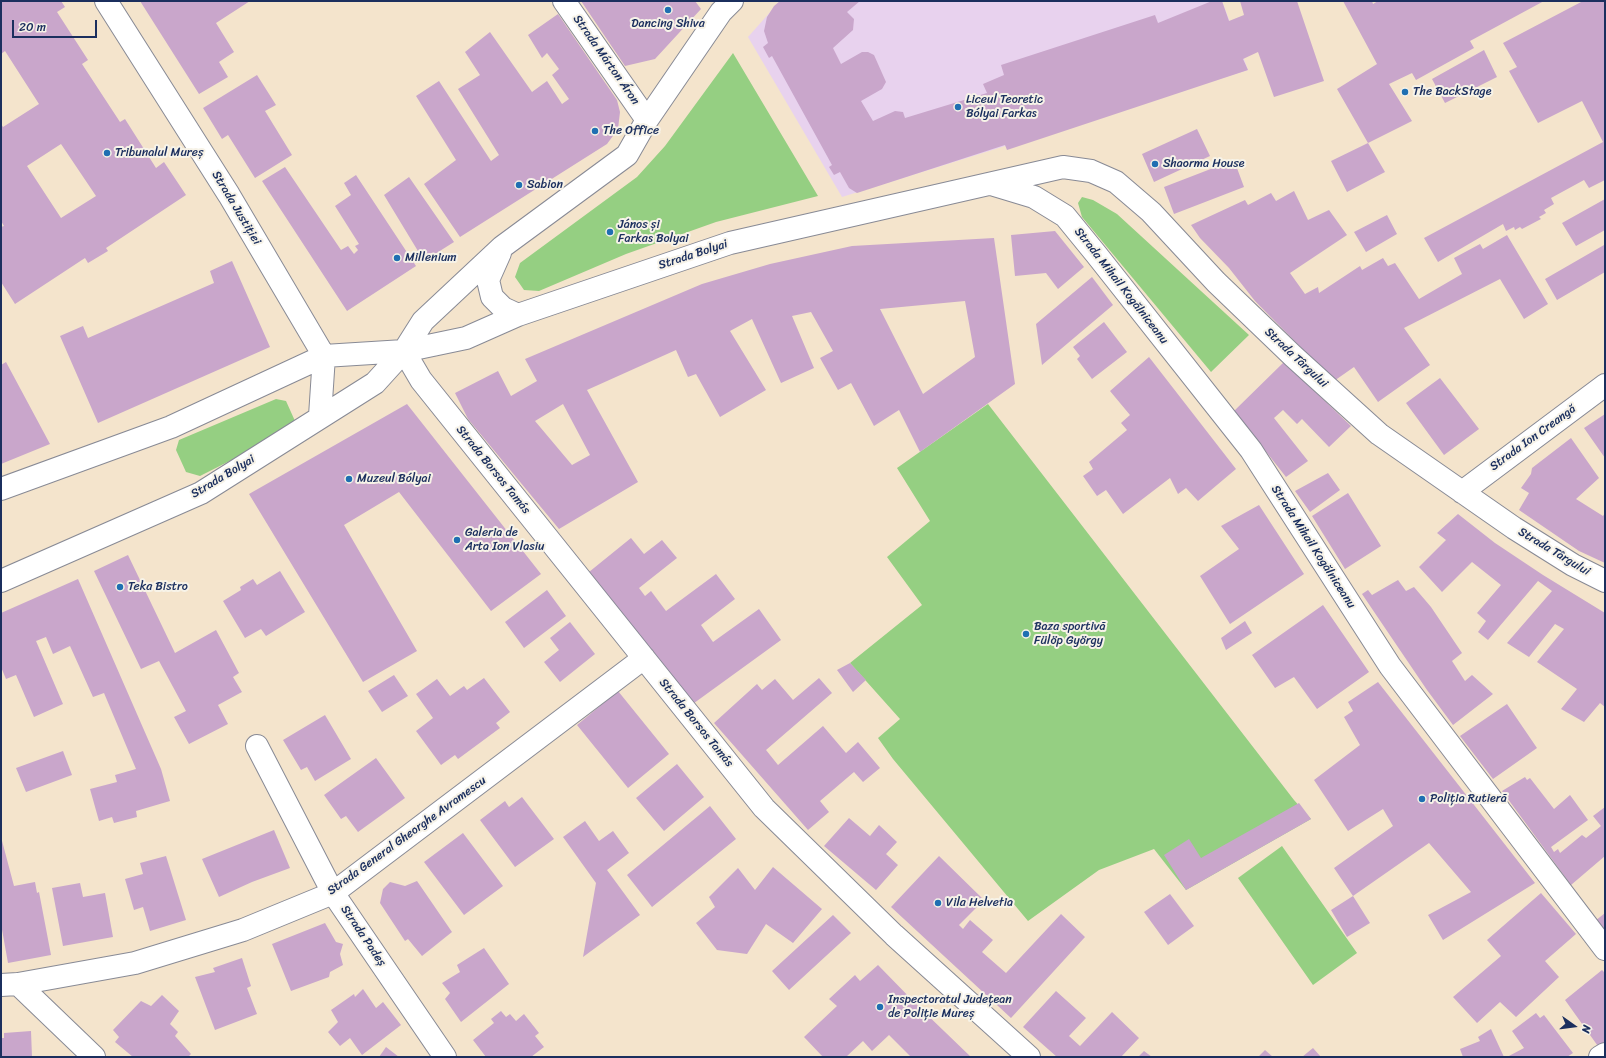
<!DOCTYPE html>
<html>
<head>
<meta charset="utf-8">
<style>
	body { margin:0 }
	#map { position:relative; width:1606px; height:1058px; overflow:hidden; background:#f4e4cc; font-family:Sriracha,sans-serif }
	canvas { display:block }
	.frame { position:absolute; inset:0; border:2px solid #1b2f5e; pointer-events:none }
	.north { position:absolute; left:1554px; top:1006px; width:40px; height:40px; -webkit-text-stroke:3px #f7f3e8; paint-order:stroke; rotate:104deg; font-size:11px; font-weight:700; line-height:16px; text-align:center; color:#1b2f5e }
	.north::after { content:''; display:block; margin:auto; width:14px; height:18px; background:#1b2f5e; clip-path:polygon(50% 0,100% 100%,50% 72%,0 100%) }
	.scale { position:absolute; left:12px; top:20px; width:85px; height:18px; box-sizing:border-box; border:2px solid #1b2f5e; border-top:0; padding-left:5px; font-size:12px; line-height:14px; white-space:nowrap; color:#1b2f5e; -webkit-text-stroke:3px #f7f3e8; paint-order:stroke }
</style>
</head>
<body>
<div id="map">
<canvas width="1606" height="1058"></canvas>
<div class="frame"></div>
<div class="north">N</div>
<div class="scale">20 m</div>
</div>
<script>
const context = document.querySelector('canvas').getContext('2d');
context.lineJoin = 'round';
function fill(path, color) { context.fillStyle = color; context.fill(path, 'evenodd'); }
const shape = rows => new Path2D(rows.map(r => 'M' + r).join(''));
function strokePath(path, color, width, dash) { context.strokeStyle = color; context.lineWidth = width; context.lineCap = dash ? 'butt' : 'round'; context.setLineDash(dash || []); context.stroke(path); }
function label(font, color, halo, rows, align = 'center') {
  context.font = font + ' Sriracha,sans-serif'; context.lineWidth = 4; context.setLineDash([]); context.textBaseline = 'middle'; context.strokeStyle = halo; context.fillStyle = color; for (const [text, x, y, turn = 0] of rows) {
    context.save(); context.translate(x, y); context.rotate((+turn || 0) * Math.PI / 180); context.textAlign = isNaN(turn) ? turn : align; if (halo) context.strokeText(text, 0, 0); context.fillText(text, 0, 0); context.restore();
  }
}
const built = shape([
	[780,1,1222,1,1248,70,842,197,748,37]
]);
const green = shape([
	[733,53,818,196,716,222,626,254,539,291,524,290,515,277,520,263,637,177,665,146],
	[1082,197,1093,200,1117,214,1249,335,1211,372,1082,217,1078,203],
	[276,399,286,401,295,421,289,431,200,476,186,472,176,450,179,440],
	[988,404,1294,800,1311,819,1186,890,1154,849,1099,870,1028,921,893,759,878,738,900,719,850,663,922,605,887,557,930,521,897,468],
	[1282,846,1357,953,1313,985,1238,878]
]);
const building = shape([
	[1,1,61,1,65,7,57,12,88,60,82,64,120,122,125,119,156,168,164,162,186,195,106,248,108,251,88,263,85,258,15,304,1,282,1,227,4,226,1,221,1,124,3,127,39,104,5,51,1,54],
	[61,144,96,196,61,218,27,166],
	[140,1,250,1,216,23,234,52,219,62,228,77,199,94],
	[581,1,695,1,701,9,655,59,625,66],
	[780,1,860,1,847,12,854,19,853,30,833,48,841,64,862,52,868,52,874,55,886,82,882,89,861,101,873,121,895,111,903,112,905,118,987,93,983,84,1004,75,1001,65,1155,15,1158,23,1212,1,1222,1,1229,21,1244,15,1240,1,1297,1,1324,81,1274,97,1258,52,1243,59,1248,70,1007,150,1005,145,857,193,849,188,840,172,834,175,829,167,832,165,772,56,769,58,763,47,768,43,764,31,767,17,774,6],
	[1343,1,1372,1,1373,4,1378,1,1544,1,1470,41,1474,48,1416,80,1412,73,1389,84,1412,121,1368,143,1385,172,1347,192,1331,161,1368,143,1337,89,1377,64],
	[1583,1,1605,1,1605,180,1589,188,1584,180,1551,198,1554,204,1544,210,1546,213,1539,217,1541,219,1522,229,1520,227,1515,230,1514,227,1506,231,1503,224,1438,262,1424,238,1603,142,1582,101,1538,123,1509,71,1517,67,1503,43],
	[558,14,617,100,620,112,618,129,607,144,460,237,424,184,456,160,416,96,439,81,491,161,499,155,458,89,480,75,465,52,490,32,532,92,547,81,562,104,569,99,552,75,559,69,547,53,542,58,528,35],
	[1484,50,1497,77,1445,103,1432,79],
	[257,75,276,105,265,111,292,155,255,178,228,135,222,139,203,108],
	[1197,129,1210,156,1154,182,1142,154],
	[1234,160,1244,187,1174,214,1164,187],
	[285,167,341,250,348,246,354,254,358,250,355,246,359,244,335,206,351,195,344,183,356,175,416,266,347,311,262,181],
	[409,177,454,242,424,261,384,195],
	[1294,191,1308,220,1329,210,1347,235,1290,273,1305,294,1318,287,1319,293,1360,266,1362,270,1383,258,1388,266,1395,263,1419,299,1462,274,1454,258,1480,244,1483,249,1507,235,1548,304,1524,319,1500,279,1404,328,1430,365,1378,402,1354,367,1334,381,1255,301,1229,268,1200,238,1191,225,1245,200,1248,205,1271,193,1276,201],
	[1605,199,1605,230,1576,246,1562,223],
	[1387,215,1397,234,1366,252,1354,232],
	[1055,231,1084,267,1058,289,1046,273,1015,276,1011,235],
	[994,238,1015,384,920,452,899,410,874,426,851,383,838,390,820,358,833,351,811,312,792,316,814,368,781,383,752,319,730,331,766,390,720,417,696,374,688,377,676,350,587,390,638,482,559,529,468,419,455,393,498,371,511,396,537,381,525,359,702,284,770,264,852,246],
	[965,301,975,357,923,394,880,309],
	[563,404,590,455,572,465,535,421],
	[1604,245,1605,272,1557,300,1545,279],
	[232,261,270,347,98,423,60,336,83,326,88,338,214,283,210,271],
	[1092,277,1113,305,1042,365,1036,324],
	[1104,322,1127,352,1092,379,1077,359,1080,356,1073,347],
	[1149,357,1236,469,1198,501,1186,488,1178,494,1170,478,1123,514,1106,490,1097,496,1083,476,1093,469,1089,462,1127,430,1121,423,1130,415,1110,391],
	[6,362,50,444,1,464,1,365],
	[1284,362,1351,426,1329,447,1302,419,1297,424,1283,410,1274,418,1308,461,1286,477,1234,411],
	[1440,378,1479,429,1444,455,1406,403],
	[407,404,541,574,491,611,399,492,344,525,417,651,363,682,249,494],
	[1605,414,1605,458,1584,428],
	[1571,438,1599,478,1576,499,1603,516,1605,513,1605,563,1579,551,1519,510,1529,493,1521,488,1531,474,1532,468],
	[1328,473,1340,490,1310,512,1295,491],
	[1348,493,1381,546,1345,569,1312,516],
	[1259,505,1304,574,1230,624,1200,576,1239,549,1221,526],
	[1458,514,1495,543,1543,575,1605,613,1605,707,1600,703,1584,722,1561,709,1577,689,1537,662,1564,629,1555,624,1529,657,1507,643,1552,591,1538,581,1488,640,1478,632,1486,621,1477,613,1501,585,1472,562,1442,592,1419,567,1446,540,1437,533],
	[631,538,644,554,662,540,677,558,639,588,645,596,651,591,666,611,716,574,735,599,701,625,713,642,759,609,781,640,690,706,589,572],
	[128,555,175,653,216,630,239,673,233,677,242,692,218,705,228,724,189,744,174,717,186,711,159,661,141,669,94,571],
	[280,571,305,612,266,636,261,629,245,638,223,601,241,590,240,587,253,579,257,585],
	[78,579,161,769,170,801,136,811,137,817,114,823,112,817,99,821,90,789,117,782,115,775,136,769,104,693,93,697,70,646,53,654,46,637,36,641,63,704,34,717,16,675,6,679,1,667,1,613],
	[1398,580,1406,591,1414,587,1431,607,1462,653,1452,661,1465,681,1472,675,1493,694,1453,725,1427,690,1362,594,1368,590,1372,595],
	[547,590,566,616,524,648,505,622],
	[1323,605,1369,672,1317,709,1294,677,1275,688,1252,655],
	[1245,621,1252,633,1226,650,1221,638],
	[570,622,595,654,560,682,544,662,559,650,550,638],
	[850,663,866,680,853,692,837,670],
	[394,675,408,696,382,712,368,691],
	[484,678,510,712,496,723,500,728,458,759,455,755,441,765,416,731,433,718,416,694,437,679,450,696,464,686,467,690],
	[819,678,832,693,766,750,778,765,823,726,846,753,858,742,880,768,863,782,854,772,820,801,829,812,808,830,714,723,757,684,762,690,775,679,793,700],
	[1378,682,1535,883,1443,940,1428,915,1471,892,1429,843,1353,896,1334,868,1393,826,1383,809,1348,831,1314,780,1360,745,1344,717,1353,711,1348,702],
	[618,691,669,754,628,788,577,725],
	[1507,704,1537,748,1493,779,1460,736],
	[325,715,351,759,315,781,307,767,301,770,283,740],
	[63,751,72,775,26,792,16,768],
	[376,758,405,798,358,832,346,816,341,819,324,795],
	[677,764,704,797,664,831,636,798],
	[1525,777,1527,780,1530,778,1554,809,1570,795,1588,820,1551,847,1554,852,1558,849,1560,853,1582,835,1586,838,1601,826,1593,816,1605,807,1605,856,1571,885,1502,791],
	[522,797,554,839,515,867,480,820,505,801,509,807],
	[1299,803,1311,819,1186,890,1164,855,1189,839,1201,858],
	[710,806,736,839,652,907,627,875],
	[849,818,870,836,879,825,897,842,886,854,898,865,876,890,824,846],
	[585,821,599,841,613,831,629,853,607,870,640,915,583,957,596,883,563,837],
	[274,830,290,868,252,882,219,897,202,859],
	[463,833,503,886,464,915,424,862],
	[1,837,14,886,35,882,37,893,39,892,51,955,8,963,1,924],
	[166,856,186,920,150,931,143,907,134,910,125,879,143,874,140,863],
	[939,856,984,900,959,925,963,929,970,920,993,940,982,952,1006,973,1061,914,1085,937,1011,1018,891,907],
	[773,867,822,909,793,943,766,924,747,954,717,950,696,923,715,907,709,897,738,868,755,890],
	[417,881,452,932,422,956,408,939,405,941,380,903,383,889,390,882,405,886],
	[80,883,83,897,105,893,113,937,63,946,52,888],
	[1541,893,1576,934,1545,961,1559,977,1516,1017,1500,1002,1477,1023,1453,997,1501,956,1487,940],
	[1170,894,1194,926,1168,945,1144,912],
	[1353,896,1370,923,1347,937,1331,910],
	[1605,913,1605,934,1595,921],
	[833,915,851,933,789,990,772,971],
	[325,923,336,942,343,944,340,954,343,965,330,972,329,977,291,991,272,944],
	[484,948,509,984,461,1022,445,999,450,993,442,983,460,972,457,965],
	[242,958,251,986,247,988,257,1014,215,1030,195,977,215,972,213,968],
	[878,965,918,1006,971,1057,911,1057,889,1035,872,1051,863,1041,846,1057,823,1057,804,1037,837,1006,829,999,855,975,860,981],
	[1602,970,1605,973,1605,1045,1600,1049,1565,1000],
	[363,989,376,1008,383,1002,401,1025,362,1055,350,1038,340,1046,328,1032,338,1022,331,1010,354,994,355,997],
	[1056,991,1086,1018,1069,1036,1080,1046,1112,1012,1139,1038,1121,1057,1057,1057,1023,1027],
	[162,995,179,1011,170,1024,178,1032,175,1036,191,1054,188,1057,133,1057,115,1042,119,1037,113,1030,141,1001,151,1006],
	[501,1011,506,1017,510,1014,516,1021,524,1014,539,1033,535,1036,544,1047,531,1057,486,1057,473,1040,494,1023,491,1019],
	[1536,1013,1540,1018,1544,1015,1573,1053,1567,1057,1507,1057,1524,1048,1512,1031],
	[1491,1029,1504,1057,1463,1057,1460,1049,1480,1041,1478,1037],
	[31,1031,32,1057,1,1057,1,1038,4,1038,4,1033],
	[386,1047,399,1057,379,1057],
	[1313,1048,1321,1057,1302,1057],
	[1265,1050,1273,1057,1258,1057],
	[1144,1051,1152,1057,1138,1057]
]);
const minor = shape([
	[106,1,229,195,324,356,320,416],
	[564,1,647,120],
	[991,184,1034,197,1065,216,1096,254,1251,450,1390,666,1605,949],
	[500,253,488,280,492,297,503,308,518,315],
	[404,351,421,380,764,808,894,935,1029,1057],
	[1,489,171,427,324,356,404,351,466,338,518,315,730,243,1063,167,1091,171,1116,182,1151,212,1216,282,1293,356,1379,434,1514,528,1573,565,1605,581],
	[1462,492,1605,385],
	[1,581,201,493,375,383,404,351,423,321,502,247,627,155,647,120,721,12,732,1],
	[257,746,333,893,445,1057],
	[18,984,94,1057],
	[1,985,18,984,135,963,243,930,333,893,644,658],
	[1600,1057,1605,1054]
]);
const markers = [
	[668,10,4,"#1f6fb2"],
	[1405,92,4,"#1f6fb2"],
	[958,107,4,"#1f6fb2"],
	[595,131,4,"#1f6fb2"],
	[107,153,4,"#1f6fb2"],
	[1155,164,4,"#1f6fb2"],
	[519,185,4,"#1f6fb2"],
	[610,232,4,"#1f6fb2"],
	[397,258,4,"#1f6fb2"],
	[349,479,4,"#1f6fb2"],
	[457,540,4,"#1f6fb2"],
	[120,587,4,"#1f6fb2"],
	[1026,634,4,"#1f6fb2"],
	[1422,799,4,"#1f6fb2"],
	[938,903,4,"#1f6fb2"],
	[880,1007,4,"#1f6fb2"]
];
const poiNames = [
	["Dancing Shiva",668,24,"center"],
	["The BackStage",1413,92],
	["Liceul Teoretic",966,100],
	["Bólyai Farkas",966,114],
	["The Office",603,131],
	["Tribunalul Mureș",115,153],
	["Shaorma House",1163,164],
	["Sabion",527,185],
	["János și",618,225],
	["Farkas Bolyai",618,239],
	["Millenium",405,258],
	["Muzeul Bólyai",357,479],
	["Galeria de",465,533],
	["Arta Ion Vlasiu",465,547],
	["Teka Bistro",128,587],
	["Baza sportivă",1034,627],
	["Fülöp György",1034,641],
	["Poliția Rutieră",1430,799],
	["Vila Helvetia",946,903],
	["Inspectoratul Județean",888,1000],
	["de Poliție Mureș",888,1014]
];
const streetNames = [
	["Strada Márton Áron",606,60,55],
	["Strada Justiției",236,208,59],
	["Strada Bolyai",693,255,-18],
	["Strada Mihail Kogălniceanu",1121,286,52],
	["Strada Târgului",1296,358,43],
	["Strada Ion Creangă",1533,438,-36],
	["Strada Borsos Tamás",493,470,51],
	["Strada Bolyai",223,477,-31],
	["Strada Mihail Kogălniceanu",1313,547,57],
	["Strada Târgului",1554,552,31],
	["Strada Borsos Tamás",696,723,51],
	["Strada General Gheorghe Avramescu",407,836,-36],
	["Strada Padeș",363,936,56]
];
fill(built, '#e8d2ee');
fill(green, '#95cf82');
fill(building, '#c9a6cb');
strokePath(minor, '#888a95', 24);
strokePath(minor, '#fff', 22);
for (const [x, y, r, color] of markers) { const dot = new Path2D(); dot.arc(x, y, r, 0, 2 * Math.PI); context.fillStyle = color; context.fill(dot); strokePath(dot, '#f7f3e8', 1.5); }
label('12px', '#1b2f5e', '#f7f3e8', poiNames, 'left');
label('12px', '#1b2f5e', '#f7f3e8', streetNames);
</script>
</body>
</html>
